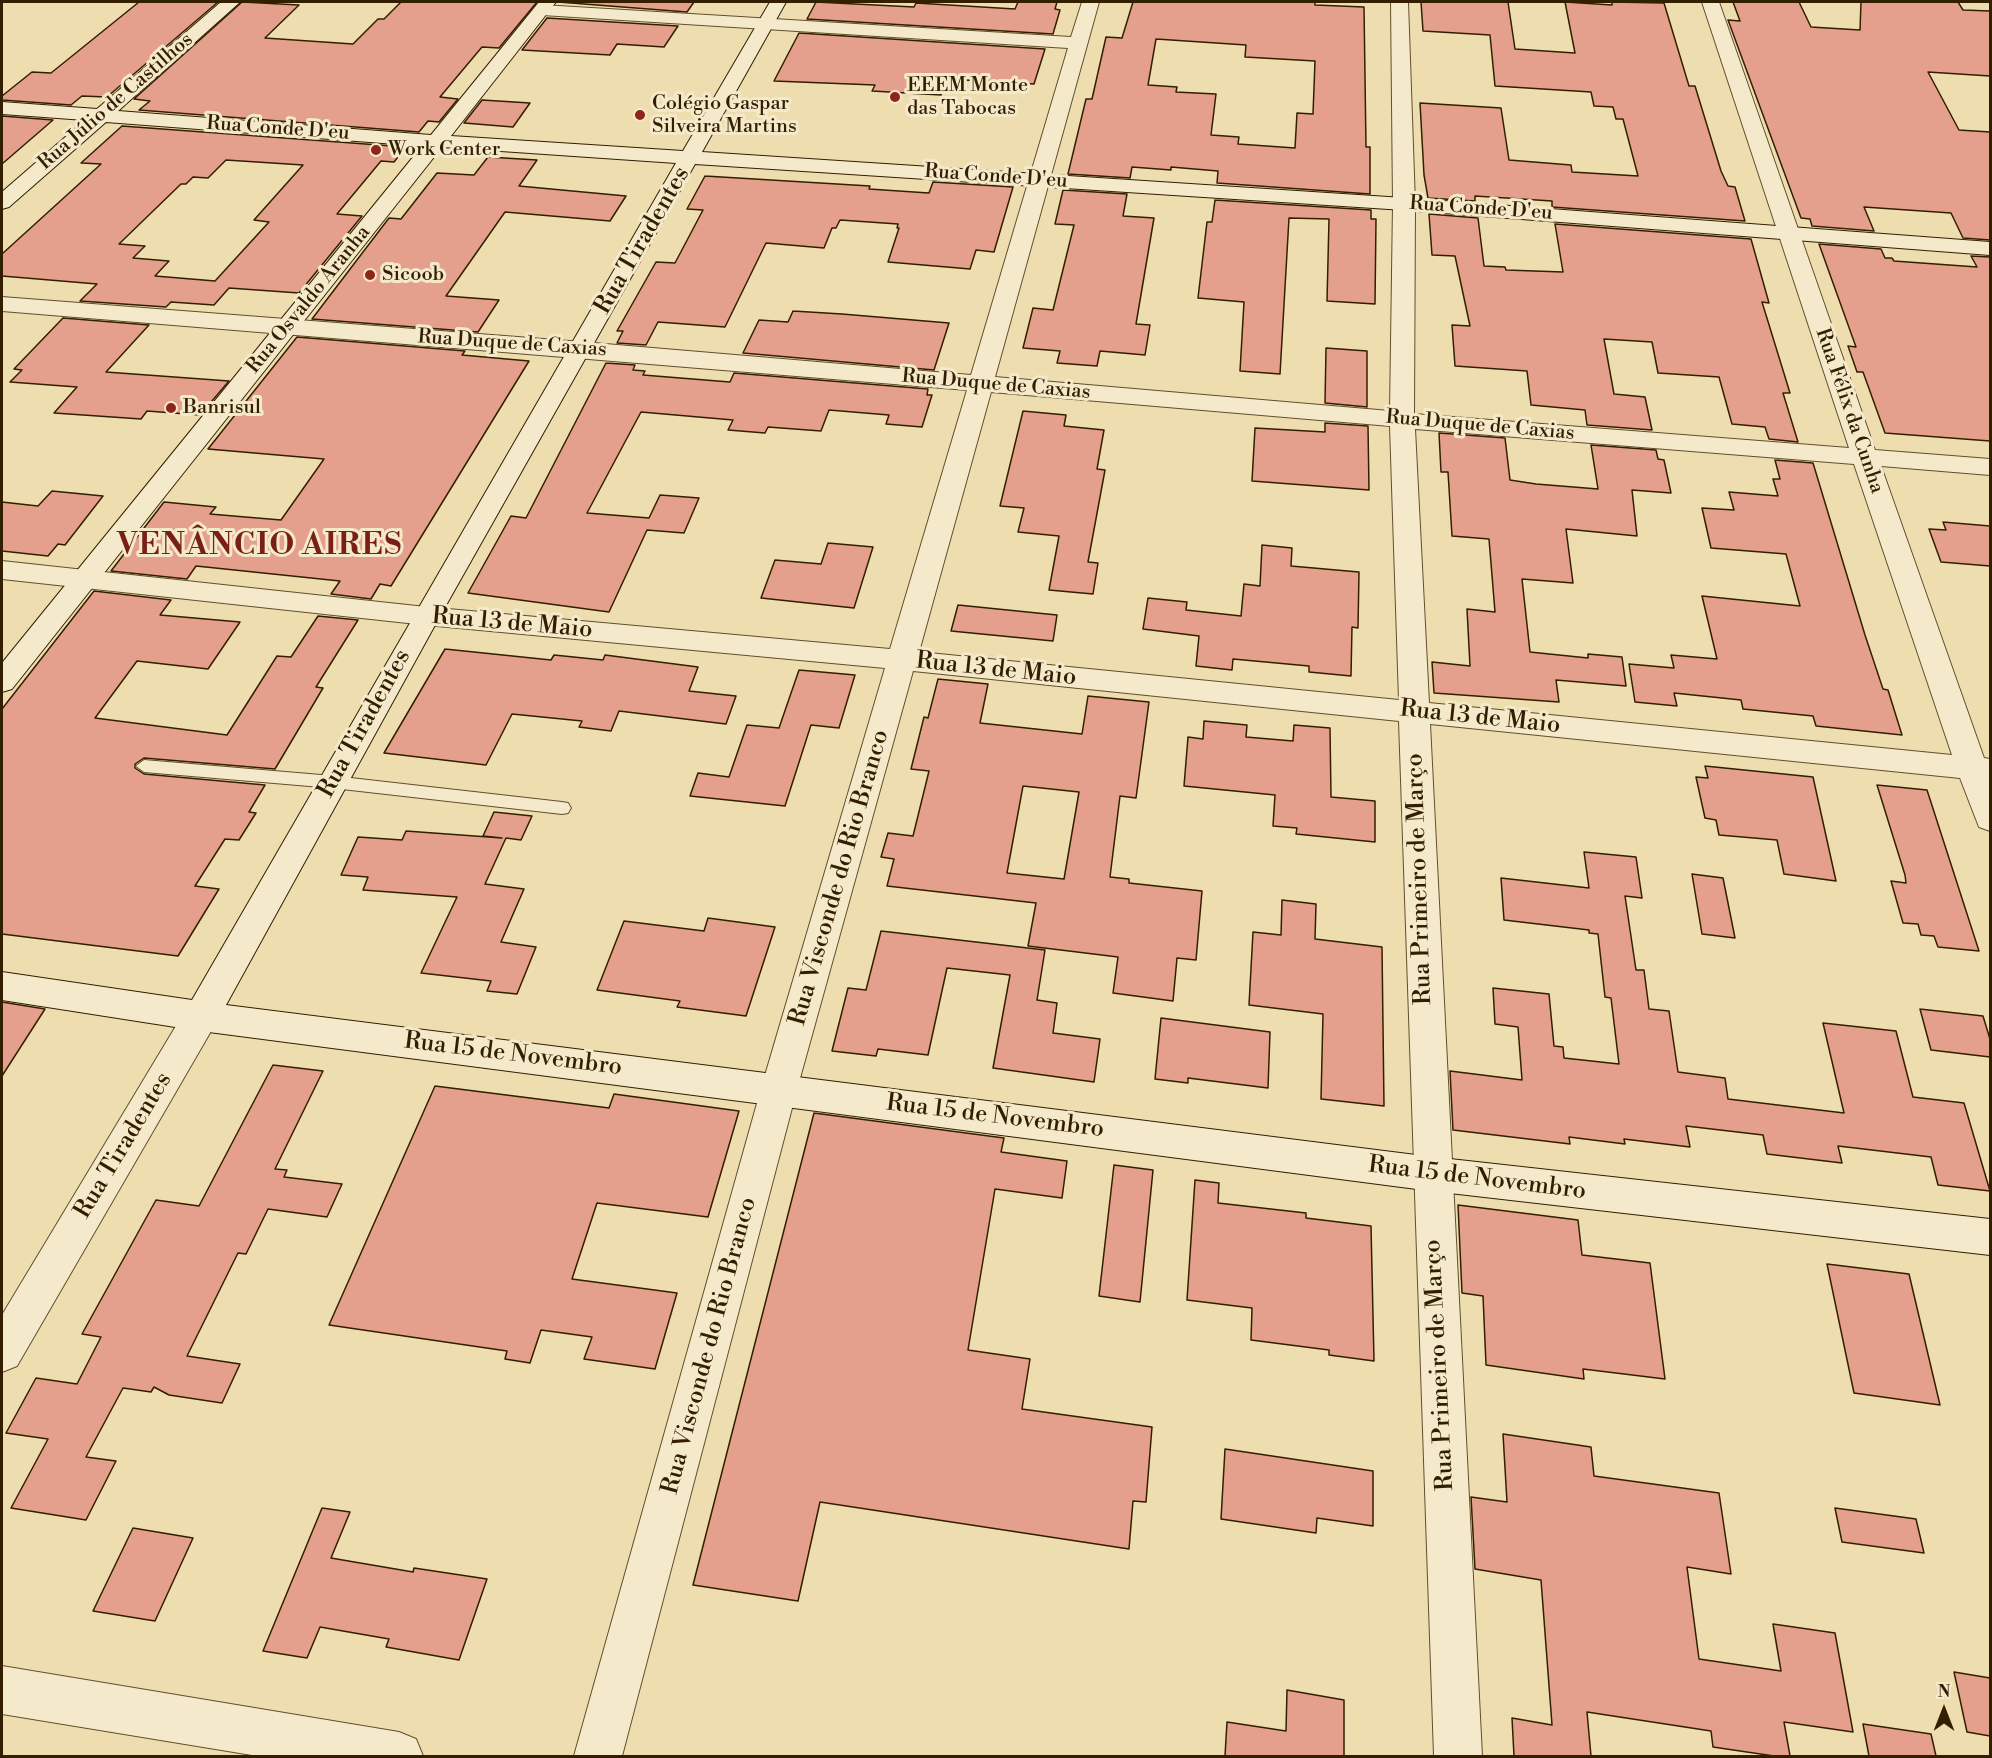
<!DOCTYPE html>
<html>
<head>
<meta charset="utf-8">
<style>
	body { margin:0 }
	#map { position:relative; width:1992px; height:1758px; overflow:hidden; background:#eedeaf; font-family:"Libre Bodoni",serif }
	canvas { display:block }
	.frame { position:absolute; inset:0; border:3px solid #331e00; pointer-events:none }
	.north { position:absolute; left:1914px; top:1680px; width:60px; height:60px; -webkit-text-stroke:4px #f4eacb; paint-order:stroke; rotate:0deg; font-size:16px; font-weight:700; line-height:24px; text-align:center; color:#331e00 }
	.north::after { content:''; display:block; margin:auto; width:21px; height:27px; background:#331e00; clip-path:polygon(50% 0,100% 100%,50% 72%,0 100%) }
</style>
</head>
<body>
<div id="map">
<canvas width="1992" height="1758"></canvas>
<div class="frame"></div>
<div class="north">N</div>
</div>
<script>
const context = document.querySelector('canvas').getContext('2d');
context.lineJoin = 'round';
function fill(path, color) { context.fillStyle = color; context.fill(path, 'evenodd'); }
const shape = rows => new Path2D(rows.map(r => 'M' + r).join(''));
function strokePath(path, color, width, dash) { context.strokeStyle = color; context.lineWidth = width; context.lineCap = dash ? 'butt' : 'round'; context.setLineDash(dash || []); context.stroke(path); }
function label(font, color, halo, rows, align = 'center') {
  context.font = font + ' "Libre Bodoni",serif'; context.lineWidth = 6; context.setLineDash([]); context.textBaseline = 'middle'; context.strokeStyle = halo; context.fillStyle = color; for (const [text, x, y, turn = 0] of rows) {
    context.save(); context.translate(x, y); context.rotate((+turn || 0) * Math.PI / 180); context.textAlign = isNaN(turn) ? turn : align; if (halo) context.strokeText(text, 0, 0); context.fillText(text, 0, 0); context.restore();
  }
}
const building = shape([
	[139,2,218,2,107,97,82,96,71,105,2,100,2,96,32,72,51,73,139,2],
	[242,2,299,5,265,38,353,44,378,19,384,19,401,2,537,2,499,48,482,47,440,97,458,99,439,122,428,121,419,132,139,110,150,101,134,99,242,2],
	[558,2,694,2,687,12,558,2],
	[816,2,914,7,916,3,1015,9,1018,2,1057,2,1055,9,1060,10,1053,34,807,19,816,2],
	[1133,2,1315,2,1315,5,1364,7,1366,147,1370,147,1370,194,1217,183,1218,171,1171,167,1171,170,1132,167,1130,178,1068,174,1086,99,1092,99,1106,37,1122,38,1133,2],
	[1156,39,1246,45,1245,57,1315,61,1313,114,1297,113,1295,148,1238,144,1239,137,1211,135,1216,94,1176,92,1177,87,1148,85,1156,39],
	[1421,2,1508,2,1515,49,1575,53,1565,2,1612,5,1612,2,1664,3,1689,86,1695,86,1721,171,1728,186,1735,187,1745,221,1552,207,1552,201,1475,196,1475,201,1428,198,1424,175,1420,103,1501,108,1509,160,1571,165,1572,172,1638,176,1623,119,1616,119,1613,107,1594,106,1591,92,1495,86,1490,35,1423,31,1421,2],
	[1733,2,1799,2,1811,27,1860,30,1861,2,1958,2,1963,10,1990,11,1990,76,1928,72,1959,130,1990,132,1990,240,1963,238,1951,213,1864,207,1874,231,1812,226,1810,219,1801,218,1728,20,1740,21,1733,2],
	[547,18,678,26,664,47,617,44,610,55,522,50,547,18],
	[799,33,1045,49,1034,84,947,79,941,95,872,91,875,85,774,81,799,33],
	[482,100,530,103,513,127,464,123,482,100],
	[2,116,53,120,2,164,2,116],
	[122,126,406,147,394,162,381,161,337,214,362,216,299,293,229,288,214,305,171,302,166,307,80,301,97,284,2,276,2,254,101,164,81,163,122,126],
	[226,160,303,165,254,220,269,222,215,281,155,276,169,261,133,258,145,246,119,244,181,184,186,184,193,177,208,178,226,160],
	[488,157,537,160,519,186,626,196,610,221,505,212,446,296,499,300,478,332,312,319,389,218,401,219,437,173,474,175,488,157],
	[705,176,870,186,869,189,929,193,933,182,1013,187,994,252,976,250,970,269,888,262,899,228,897,228,898,224,840,220,836,228,832,228,824,248,766,243,725,327,658,322,646,345,617,343,623,331,617,331,656,262,675,263,703,210,687,209,705,176],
	[1063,190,1127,194,1123,216,1154,218,1136,324,1150,325,1145,355,1100,351,1097,366,1057,363,1060,351,1023,348,1033,308,1053,310,1074,225,1055,224,1063,190],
	[1215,200,1371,210,1371,219,1376,219,1375,304,1327,301,1329,219,1289,218,1280,374,1240,371,1244,302,1198,298,1207,222,1212,222,1215,200],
	[1429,214,1478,218,1484,266,1505,267,1506,270,1563,272,1555,224,1751,239,1769,303,1762,302,1790,393,1783,393,1798,442,1769,439,1765,427,1732,424,1719,377,1658,373,1652,342,1604,339,1614,394,1645,397,1652,430,1587,425,1585,410,1531,405,1527,371,1455,366,1452,325,1470,326,1455,256,1432,255,1429,214],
	[1819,244,1881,249,1885,258,1892,258,1894,261,1977,267,1971,256,1990,257,1990,441,1885,433,1863,372,1857,372,1848,346,1856,347,1819,244],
	[793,311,842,314,949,323,934,370,743,353,759,320,788,322,793,311],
	[63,318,149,325,106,372,229,381,200,415,147,411,141,419,54,413,77,387,10,382,22,370,14,369,63,318],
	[297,337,465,351,462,355,529,361,391,586,380,584,371,599,331,594,340,581,196,566,187,579,111,571,164,502,216,507,210,514,281,520,324,459,208,449,297,337],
	[1326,348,1367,351,1367,407,1325,403,1326,348],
	[606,363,635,365,633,370,645,371,643,375,730,382,734,373,928,389,927,395,932,395,922,427,886,424,889,415,829,410,821,431,768,427,765,433,728,430,733,420,641,412,587,513,649,518,660,495,699,498,684,533,647,530,609,612,468,593,511,516,526,518,606,363],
	[1023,411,1066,415,1064,426,1104,430,1097,469,1105,470,1088,562,1098,563,1093,594,1049,590,1059,536,1018,532,1024,508,1000,506,1023,411],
	[1325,423,1368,426,1369,490,1252,481,1255,428,1325,432,1325,423],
	[1439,433,1505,438,1510,480,1536,484,1598,489,1591,445,1656,450,1658,459,1664,460,1671,493,1632,490,1637,536,1566,529,1573,583,1522,579,1530,652,1588,658,1588,654,1622,657,1626,686,1556,680,1559,702,1434,693,1432,662,1470,666,1467,609,1495,612,1489,539,1452,536,1448,472,1441,472,1439,433],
	[1775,460,1813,463,1865,635,1883,689,1888,690,1902,735,1816,726,1813,716,1743,709,1741,700,1674,693,1677,706,1635,702,1629,664,1674,668,1671,655,1717,659,1702,596,1800,606,1786,554,1711,548,1702,508,1734,510,1729,492,1778,496,1773,479,1780,479,1775,460],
	[52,491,103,496,65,545,58,544,48,556,2,551,2,502,38,506,52,491],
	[1943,522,1990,526,1990,566,1941,562,1929,529,1946,530,1943,522],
	[828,543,873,547,854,608,761,598,775,560,821,564,828,543],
	[1262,545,1292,548,1291,566,1359,572,1358,628,1352,627,1351,676,1309,672,1309,666,1233,659,1232,670,1196,666,1199,636,1143,629,1148,598,1187,602,1186,610,1241,616,1244,584,1260,586,1262,545],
	[94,591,171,600,160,615,240,622,208,669,137,661,95,718,227,735,277,656,291,657,318,616,358,620,316,687,323,688,275,769,144,758,135,764,135,768,144,774,265,785,249,812,256,813,239,840,225,839,195,886,219,889,178,956,2,934,2,709,94,591],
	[958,605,1057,615,1053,641,951,631,958,605],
	[445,649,551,660,554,655,603,660,605,655,698,667,689,691,736,696,726,724,619,711,611,731,579,727,582,721,512,714,486,765,384,753,445,649],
	[799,670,855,675,839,728,811,725,785,806,690,796,698,773,729,777,747,725,779,728,799,670],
	[938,679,988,684,980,723,1082,734,1088,696,1149,702,1136,798,1120,796,1110,877,1129,879,1129,883,1202,891,1196,960,1177,958,1173,1001,1113,993,1118,957,1028,946,1036,903,887,886,894,859,881,857,888,833,913,836,929,771,911,769,924,717,928,718,938,679],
	[1023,786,1079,792,1064,879,1007,873,1023,786],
	[1204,721,1247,725,1246,737,1293,741,1294,725,1330,728,1331,797,1375,801,1375,842,1296,834,1297,828,1273,826,1275,795,1184,786,1188,737,1203,739,1204,721],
	[1705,766,1813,777,1836,881,1784,874,1777,840,1719,835,1716,820,1705,818,1696,777,1708,778,1705,766],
	[1877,785,1927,790,1979,951,1938,947,1934,936,1921,935,1918,924,1903,923,1891,881,1906,883,1905,875,1877,785],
	[494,812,532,816,521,840,506,838,485,884,524,889,501,942,536,947,517,994,487,991,491,981,421,973,457,897,363,890,368,877,341,875,358,837,402,840,406,831,502,838,483,836,494,812],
	[1584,852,1636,857,1642,898,1625,896,1636,970,1644,970,1649,1009,1669,1011,1678,1072,1725,1078,1728,1099,1844,1113,1823,1023,1896,1031,1913,1097,1964,1103,1990,1191,1938,1185,1931,1157,1838,1146,1842,1163,1767,1154,1763,1135,1686,1126,1690,1147,1624,1139,1625,1144,1569,1137,1570,1144,1453,1130,1450,1071,1522,1080,1518,1027,1495,1024,1493,988,1549,994,1554,1046,1563,1047,1564,1058,1619,1064,1611,998,1605,997,1598,934,1589,933,1589,930,1504,920,1501,878,1589,888,1584,852],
	[1692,874,1723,878,1735,938,1702,934,1692,874],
	[1282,900,1316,904,1315,939,1382,947,1384,1106,1321,1099,1323,1014,1249,1005,1253,932,1281,935,1282,900],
	[708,918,775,927,746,1016,677,1007,680,1001,597,990,624,921,704,931,708,918],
	[881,931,1045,950,1037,1000,1057,1003,1053,1033,1100,1039,1094,1082,993,1068,1010,975,947,968,928,1055,878,1049,876,1056,832,1051,848,988,866,990,881,931],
	[2,1002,45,1009,2,1076,2,1002],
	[1920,1009,1983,1016,1990,1039,1990,1057,1931,1050,1920,1009],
	[1161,1018,1270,1032,1268,1088,1188,1078,1188,1083,1155,1079,1161,1018],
	[273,1065,323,1071,275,1169,287,1170,284,1177,342,1184,327,1217,268,1209,246,1254,238,1253,187,1356,240,1364,222,1403,169,1395,154,1387,151,1392,123,1388,86,1457,116,1461,86,1520,11,1508,48,1439,6,1433,36,1378,77,1384,101,1337,82,1334,156,1200,199,1206,273,1065],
	[435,1086,609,1108,614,1094,739,1111,708,1217,597,1203,572,1279,677,1293,655,1369,584,1359,592,1337,541,1330,530,1363,505,1359,507,1351,329,1325,435,1086],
	[814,1113,1004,1138,1001,1152,1067,1161,1062,1198,995,1189,968,1350,1030,1359,1022,1409,1152,1427,1146,1502,1133,1501,1129,1549,820,1502,798,1601,693,1585,814,1113],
	[1114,1165,1153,1170,1140,1302,1099,1296,1114,1165],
	[1195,1180,1219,1183,1218,1203,1306,1213,1306,1218,1371,1226,1374,1361,1329,1355,1329,1350,1251,1340,1252,1308,1187,1300,1195,1180],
	[1458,1205,1578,1220,1582,1255,1650,1263,1665,1379,1583,1369,1584,1379,1486,1365,1483,1296,1462,1293,1458,1205],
	[1827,1264,1909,1274,1940,1405,1854,1393,1827,1264],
	[1503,1434,1591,1447,1594,1476,1719,1493,1731,1574,1687,1567,1699,1659,1781,1671,1773,1624,1835,1633,1853,1732,1784,1722,1790,1756,1774,1756,1713,1747,1711,1731,1587,1712,1591,1756,1514,1756,1512,1718,1552,1725,1541,1580,1475,1569,1471,1497,1507,1502,1503,1434],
	[1225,1449,1373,1471,1373,1526,1317,1518,1316,1533,1221,1519,1225,1449],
	[322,1508,350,1512,331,1558,413,1572,414,1568,487,1579,459,1660,386,1647,389,1639,320,1627,307,1658,263,1651,322,1508],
	[1835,1508,1916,1519,1924,1553,1842,1542,1835,1508],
	[133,1528,193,1538,155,1621,93,1611,133,1528],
	[1954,1672,1990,1678,1990,1736,1967,1732,1954,1672],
	[1287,1690,1344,1700,1344,1756,1225,1756,1227,1722,1286,1731,1287,1690],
	[1863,1724,1931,1734,1936,1756,1869,1756,1863,1724]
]);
const lane = shape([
	[144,760,333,776,562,802,568,803,571,808,568,813,562,814,333,788,144,772,136,766,144,760]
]);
const street = shape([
	[1082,2,1099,2,995,377,1390,411,1393,204,1391,2,1408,2,1415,204,1414,414,1849,448,1702,2,1719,2,1875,450,1990,459,1990,475,1881,466,1984,758,1990,759,1990,831,1979,827,1960,778,1430,724,1482,1756,1434,1756,1399,721,913,671,797,1089,622,1756,574,1756,761,1089,885,668,426,625,2,579,2,561,426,607,890,649,967,390,2,311,2,297,582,342,971,375,1068,48,542,15,533,10,542,5,1071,37,1082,2],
	[991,392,1390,426,1399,700,919,652,991,392],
	[1415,429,1854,464,1952,755,1429,703,1415,429],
	[201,1001,214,1006,219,1016,214,1026,17,1366,2,1372,2,1315,188,1006,201,1001],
	[2,1666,399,1732,416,1739,423,1756,258,1756,2,1714,2,1666]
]);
const secondary = shape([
	[221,2,240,2,118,111,431,135,539,2,556,2,451,136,683,151,770,2,786,2,702,152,1404,198,1990,242,1990,255,1404,210,695,164,440,616,226,1005,1432,1157,1990,1219,1990,1255,1432,1191,201,1031,2,1000,2,972,192,1000,676,163,442,147,12,689,2,692,2,663,422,146,106,122,9,207,2,209,2,192,85,120,2,114,2,102,97,109,221,2]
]);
const markers = [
	[895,97,6,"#8f2418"],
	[640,115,6,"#8f2418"],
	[376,150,6,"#8f2418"],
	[370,275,6,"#8f2418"],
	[171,408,6,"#8f2418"]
];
const farPoinames = [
	["EEEM Monte",907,86],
	["das Tabocas",907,109],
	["Colégio Gaspar",652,104],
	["Silveira Martins",652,127],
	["Work Center",388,150],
	["Sicoob",382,275],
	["Banrisul",183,408]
];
const farStreetnames = [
	["Rua Júlio de Castilhos",116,102,-41],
	["Rua Conde D'eu",278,129,4],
	["Rua Conde D'eu",996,177,4],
	["Rua Conde D'eu",1481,209,4],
	["Rua Osvaldo Aranha",309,300,-51],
	["Rua Duque de Caxias",512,344,4],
	["Rua Duque de Caxias",996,385,5],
	["Rua Félix da Cunha",1849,411,71],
	["Rua Duque de Caxias",1480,426,5]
];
const streetNames = [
	["Rua Tiradentes",643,241,-60],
	["Rua 13 de Maio",512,624,5],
	["Rua 13 de Maio",996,670,6],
	["Rua 13 de Maio",1480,718,6],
	["Rua Tiradentes",365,724,-61],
	["Rua Visconde do Rio Branco",840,878,-74],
	["Rua Primeiro de Março",1420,879,-92],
	["Rua 15 de Novembro",513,1055,7],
	["Rua 15 de Novembro",995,1117,7],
	["Rua Tiradentes",124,1146,-59],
	["Rua 15 de Novembro",1477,1179,7],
	["Rua Visconde do Rio Branco",710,1346,-75],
	["Rua Primeiro de Março",1440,1365,-93]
];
const districtNames = [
	["VENÂNCIO AIRES",260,547]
];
fill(building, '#e4a08c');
strokePath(building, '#331e00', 1.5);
strokePath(lane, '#624e2c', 2);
strokePath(street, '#624e2c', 2);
strokePath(secondary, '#331e00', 2);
fill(lane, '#f4eacb');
fill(street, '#f4eacb');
fill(secondary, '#f4eacb');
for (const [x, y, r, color] of markers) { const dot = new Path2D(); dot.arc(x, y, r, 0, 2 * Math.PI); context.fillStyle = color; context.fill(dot); strokePath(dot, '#f4eacb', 2); }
label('20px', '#331e00', '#f4eacb', farPoinames, 'left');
label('20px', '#331e00', '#f4eacb', farStreetnames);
label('24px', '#331e00', '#f4eacb', streetNames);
context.letterSpacing = '1.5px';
label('bold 30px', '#7a1f14', '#f4eacb', districtNames);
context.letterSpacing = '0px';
</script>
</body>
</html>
